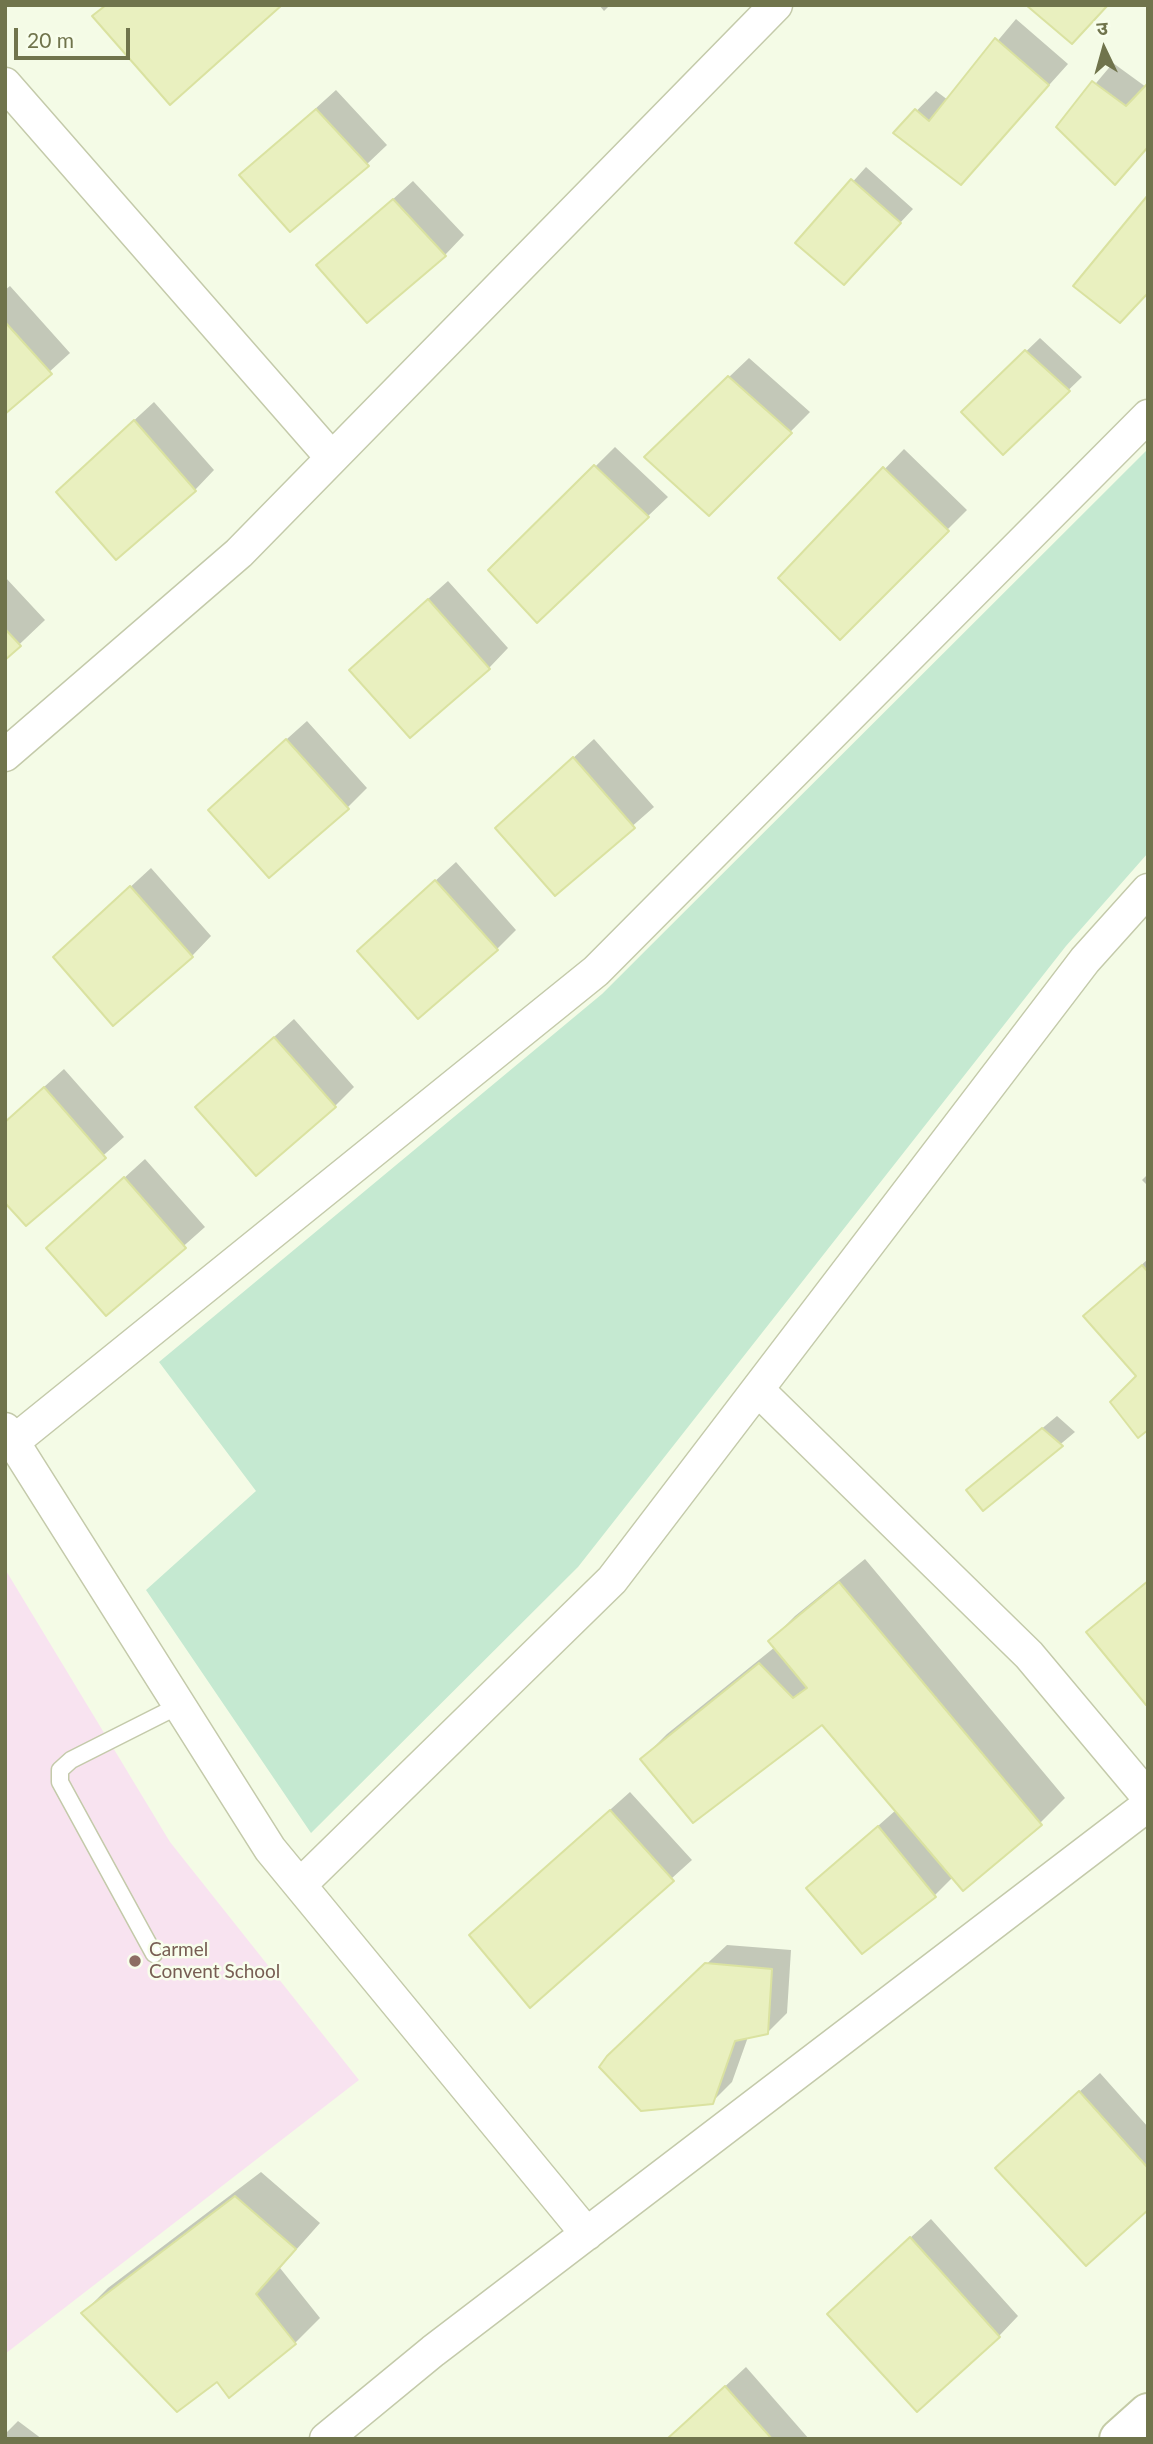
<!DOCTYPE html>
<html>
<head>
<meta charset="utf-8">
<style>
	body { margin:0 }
	#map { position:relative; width:1153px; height:2444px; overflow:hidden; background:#f4fbe6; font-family:Lato,"Noto Sans Devanagari",sans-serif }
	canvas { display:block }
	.frame { position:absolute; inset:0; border:7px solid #70744c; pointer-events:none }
	.north { position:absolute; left:1069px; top:14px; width:70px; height:70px; -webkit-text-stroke:5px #f8feec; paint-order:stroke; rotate:355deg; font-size:19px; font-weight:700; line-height:28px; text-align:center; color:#70744c }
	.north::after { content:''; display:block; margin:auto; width:24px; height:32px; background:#70744c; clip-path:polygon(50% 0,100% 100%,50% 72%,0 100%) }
	.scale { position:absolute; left:14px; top:28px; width:116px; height:32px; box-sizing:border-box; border:4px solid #70744c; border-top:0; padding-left:9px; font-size:21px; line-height:24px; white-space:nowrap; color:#70744c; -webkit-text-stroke:5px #f8feec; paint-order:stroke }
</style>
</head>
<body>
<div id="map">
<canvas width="1153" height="2444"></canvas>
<div class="frame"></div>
<div class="north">उ</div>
<div class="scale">20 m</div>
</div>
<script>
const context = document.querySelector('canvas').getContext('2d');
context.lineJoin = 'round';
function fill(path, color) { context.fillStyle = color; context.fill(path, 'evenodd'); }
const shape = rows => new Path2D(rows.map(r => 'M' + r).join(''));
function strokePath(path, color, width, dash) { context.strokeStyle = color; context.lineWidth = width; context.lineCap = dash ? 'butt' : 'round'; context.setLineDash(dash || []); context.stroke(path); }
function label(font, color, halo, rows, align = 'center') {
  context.font = font + ' Lato,sans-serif'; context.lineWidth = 5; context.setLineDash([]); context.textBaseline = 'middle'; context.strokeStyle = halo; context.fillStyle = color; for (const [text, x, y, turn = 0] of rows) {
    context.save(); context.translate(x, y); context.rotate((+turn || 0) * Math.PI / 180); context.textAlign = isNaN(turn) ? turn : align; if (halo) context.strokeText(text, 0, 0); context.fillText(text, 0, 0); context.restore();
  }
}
const education = shape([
	[5,1569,170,1842,359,2080,5,2354]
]);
const green = shape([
	[1148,449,1148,853,1066,946,578,1567,311,1833,146,1590,256,1491,159,1362,602,994]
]);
const shadow = shape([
	[599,5,610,5,604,11],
	[1016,19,1068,64,961,183,896,132,936,91,948,100],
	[1113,63,1146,87,1148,85,1148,147,1115,182,1059,127],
	[336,90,387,145,367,164,242,175],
	[866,167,913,209,857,269,798,243],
	[413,181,464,235,445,255,319,266],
	[10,286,70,353,5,412,5,290],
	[1040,338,1082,377,1003,453,963,412],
	[749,358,810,412,709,514,666,437],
	[154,402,214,470,195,490,78,472],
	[615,447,668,497,648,516,491,570],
	[904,449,967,510,840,637,780,578],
	[5,577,45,620,5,658],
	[448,581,508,648,489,668,371,650],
	[307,721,367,788,347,808,230,790],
	[594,739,654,807,555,894,517,809],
	[456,862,516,930,497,949,379,932],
	[151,868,211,936,192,956,75,938],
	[294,1019,354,1087,335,1106,217,1088],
	[64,1069,124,1137,26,1224,5,1122],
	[145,1159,205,1227,107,1314,68,1229],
	[1148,1174,1148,1186,1142,1180],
	[1148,1259,1148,1428,1138,1376,1086,1316],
	[1057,1416,1075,1432,983,1509,968,1490],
	[865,1559,1065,1798,1040,1823,953,1877,934,1896,808,1888,896,1810,822,1722,642,1759,667,1734,775,1647,770,1641,795,1616],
	[1148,1580,1148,1701,1088,1632],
	[630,1792,692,1860,530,2006,491,1916],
	[727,1945,791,1950,787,2013,767,2033,748,2037,732,2082,712,2102,629,2036],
	[1100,2073,1148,2127,1148,2207,1017,2148],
	[261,2172,320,2223,280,2268,320,2318,295,2343,229,2396,218,2379,83,2313,108,2288],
	[931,2219,1018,2316,999,2336,848,2294],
	[746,2367,809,2439,668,2439],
	[18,2421,42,2439,5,2439,5,2434]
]);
const building = shape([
	[106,5,282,5,170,105,92,16,106,5],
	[1026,5,1108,5,1072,44,1026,5],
	[995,38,1049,85,961,185,893,133,915,109,929,121,995,38],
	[1092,81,1126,106,1148,83,1148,147,1115,185,1056,127,1092,81],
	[316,109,369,166,290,232,239,175,316,109],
	[851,179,901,223,844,285,795,243,851,179],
	[1148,195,1148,293,1120,323,1073,286,1148,195],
	[393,199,446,256,367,323,316,265,393,199],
	[5,322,52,374,5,414,5,322],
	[1025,350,1070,391,1003,455,961,412,1025,350],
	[728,376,792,433,709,516,644,457,728,376],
	[134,420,196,491,116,560,56,492,134,420],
	[594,465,649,517,537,623,488,570,594,465],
	[883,467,949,531,840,640,778,578,883,467],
	[428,599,490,669,410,738,349,670,428,599],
	[5,629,21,646,5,660,5,629],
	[286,739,349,809,269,878,208,810,286,739],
	[573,757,635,828,555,896,495,828,573,757],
	[435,880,498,950,418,1019,357,951,435,880],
	[130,886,193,957,113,1026,53,957,130,886],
	[274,1037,336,1107,256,1176,195,1107,274,1037],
	[44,1087,106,1158,26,1226,5,1203,5,1122,44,1087],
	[124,1177,186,1248,106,1316,46,1248,124,1177],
	[1142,1265,1148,1272,1148,1430,1138,1438,1110,1402,1136,1376,1083,1316,1142,1265],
	[1042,1428,1063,1446,983,1511,966,1490,1042,1428],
	[1148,1581,1148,1704,1146,1705,1086,1632,1148,1581],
	[839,1582,1042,1825,963,1891,822,1725,693,1823,640,1759,759,1663,793,1698,807,1688,768,1641,839,1582],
	[610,1810,674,1881,530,2008,469,1935,610,1810],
	[878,1826,936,1897,862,1954,806,1888,878,1826],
	[705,1963,772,1969,768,2034,735,2041,713,2104,641,2111,599,2067,607,2056,705,1963],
	[1079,2091,1148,2168,1148,2210,1086,2266,995,2168,1079,2091],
	[235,2196,296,2249,256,2294,296,2344,229,2398,217,2382,177,2412,81,2313,235,2196],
	[910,2237,1000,2337,917,2412,827,2314,910,2237],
	[725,2386,772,2439,667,2439,725,2386]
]);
const lane = shape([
	[154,1954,60,1782,60,1770,71,1760,180,1705]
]);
const street = shape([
	[5,84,332,458],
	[5,755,239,553,776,5],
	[758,1390,1029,1655,1148,1797],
	[5,1429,270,1849,587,2234],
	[13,1442,596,971,1148,416],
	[300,1885,612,1580,1085,960,1148,890],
	[326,2439,433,2351,1148,1805]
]);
const secondary = shape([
	[1119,2439,1148,2413]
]);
const markers = [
	[135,1961,7,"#8d6e63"]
];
const educationNames = [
	["Carmel",149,1950],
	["Convent School",149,1972]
];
fill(education, '#f8e3f0');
fill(green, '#c5e9d1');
fill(shadow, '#0003');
fill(building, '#e9f0bf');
strokePath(building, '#dae2a0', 2);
strokePath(lane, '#c4caaa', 19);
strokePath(street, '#c4caaa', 35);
strokePath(secondary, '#c4cba6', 42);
strokePath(lane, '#fff', 16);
strokePath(street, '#fff', 32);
strokePath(secondary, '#fff', 38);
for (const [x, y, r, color] of markers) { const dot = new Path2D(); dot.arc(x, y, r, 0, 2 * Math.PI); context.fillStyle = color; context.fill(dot); strokePath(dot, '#f8feec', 2.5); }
label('19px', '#785e54', '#f8feec', educationNames, 'left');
</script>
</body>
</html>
